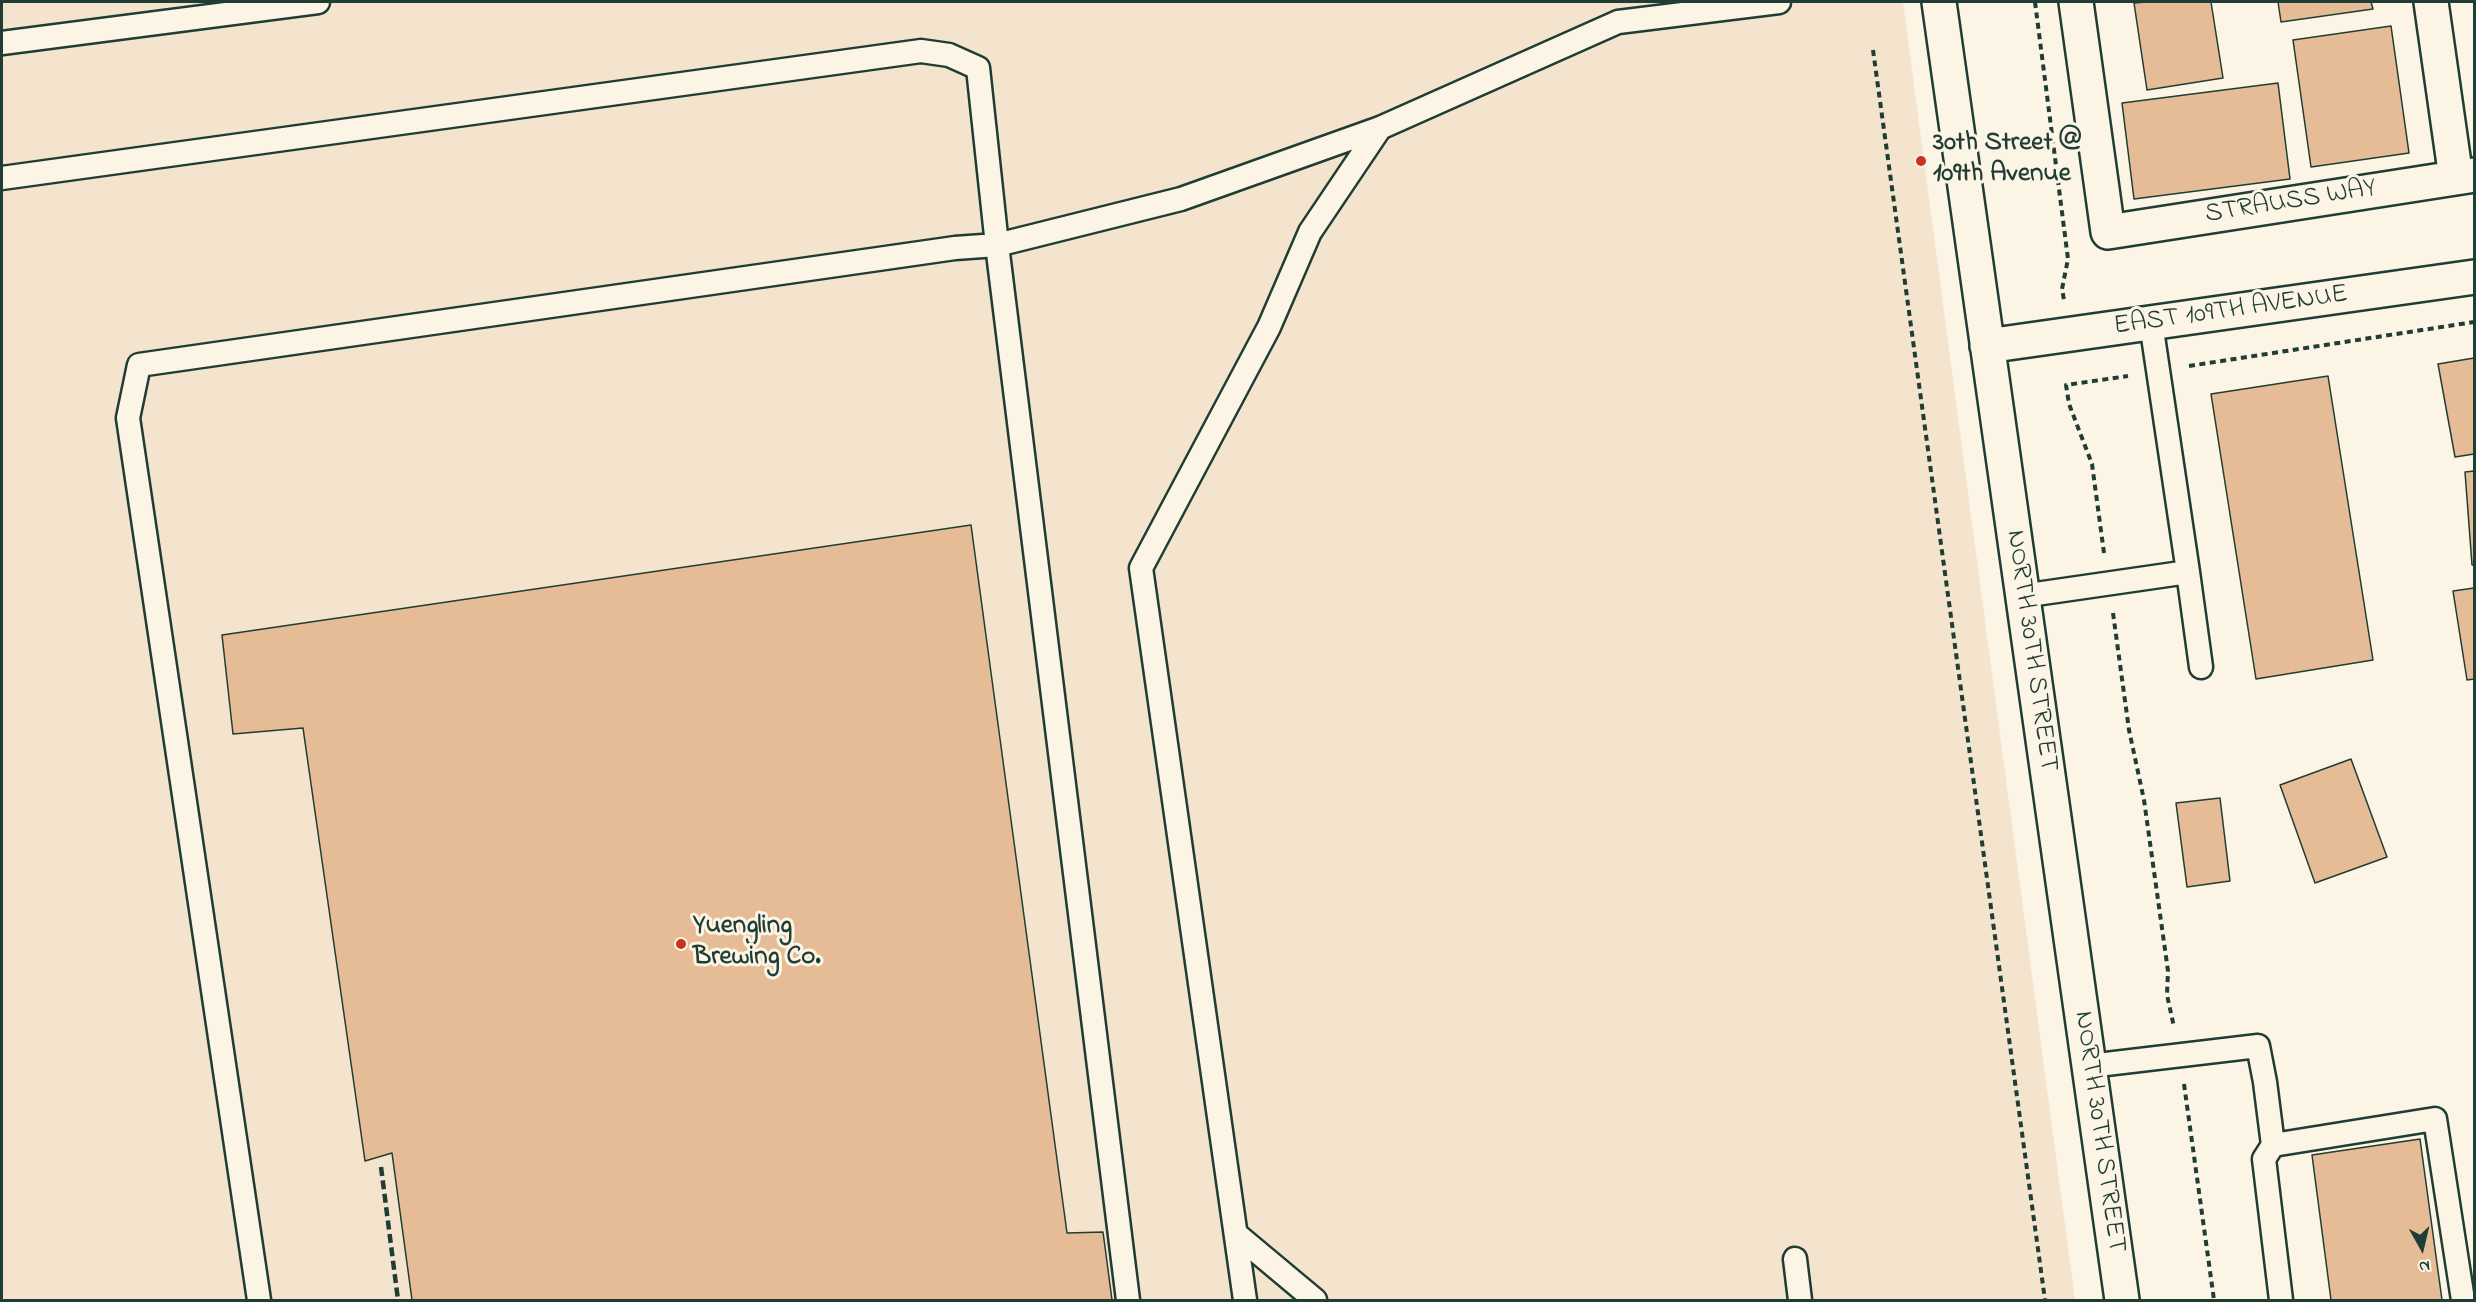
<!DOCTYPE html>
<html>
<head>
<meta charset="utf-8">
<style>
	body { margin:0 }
	#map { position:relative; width:2476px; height:1302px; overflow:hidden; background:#fcf5e5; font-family:"Indie Flower",sans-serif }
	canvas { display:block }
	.frame { position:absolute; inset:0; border:3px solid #1f3d34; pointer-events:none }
	.north { position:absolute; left:2392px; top:1218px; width:60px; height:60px; -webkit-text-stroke:4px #fcf5e5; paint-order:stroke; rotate:172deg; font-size:16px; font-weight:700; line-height:24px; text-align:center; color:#1f3d34 }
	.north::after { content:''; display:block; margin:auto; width:21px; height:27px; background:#1f3d34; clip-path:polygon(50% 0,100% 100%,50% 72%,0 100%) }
</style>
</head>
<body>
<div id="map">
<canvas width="2476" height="1302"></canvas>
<div class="frame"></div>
<div class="north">N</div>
</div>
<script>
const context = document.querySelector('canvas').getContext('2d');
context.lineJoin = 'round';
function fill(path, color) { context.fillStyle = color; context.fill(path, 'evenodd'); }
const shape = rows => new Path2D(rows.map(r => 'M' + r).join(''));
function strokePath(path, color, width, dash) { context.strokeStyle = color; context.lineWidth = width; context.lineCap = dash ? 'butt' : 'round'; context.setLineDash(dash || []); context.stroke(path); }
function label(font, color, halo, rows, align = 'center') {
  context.font = font + ' "Indie Flower",sans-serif'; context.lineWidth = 6; context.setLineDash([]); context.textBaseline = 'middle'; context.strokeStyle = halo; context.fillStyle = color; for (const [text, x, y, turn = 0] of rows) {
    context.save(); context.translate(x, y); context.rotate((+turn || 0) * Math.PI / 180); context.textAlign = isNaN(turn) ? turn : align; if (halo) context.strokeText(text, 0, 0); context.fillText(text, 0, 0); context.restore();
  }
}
const built = shape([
	[2,2,1903,2,2075,1300,2,1300]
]);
const building = shape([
	[2147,2,2211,2,2223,78,2147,90,2134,3,2147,2],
	[2278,2,2371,2,2373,9,2281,22,2278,2],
	[2391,26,2409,153,2311,167,2293,40,2391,26],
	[2278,83,2290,179,2134,199,2122,103,2278,83],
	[2474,358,2474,454,2455,457,2438,364,2474,358],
	[2328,376,2373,660,2256,679,2211,394,2328,376],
	[2474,471,2474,565,2472,565,2465,472,2474,471],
	[971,525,1067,1233,1103,1232,1112,1300,412,1300,392,1153,365,1161,303,728,233,734,222,635,971,525],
	[2474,588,2474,679,2467,680,2453,591,2474,588],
	[2351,759,2387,857,2315,883,2280,785,2351,759],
	[2220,798,2230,881,2187,887,2176,803,2220,798],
	[2420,1139,2442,1300,2331,1300,2312,1155,2420,1139]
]);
const path = shape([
	[2035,2,2068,259,2062,289,2064,300],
	[1873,50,2045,1300],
	[2189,366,2474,322],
	[2104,553,2092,464,2069,404,2066,385,2128,376],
	[2113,613,2129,730,2144,800,2168,971,2167,995,2174,1027],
	[2184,1084,2214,1300]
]);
const lane = shape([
	[2,43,318,2],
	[2,178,921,51,949,55,978,68,997,245,955,248,139,365,128,418,259,1300],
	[2151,323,2188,572],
	[2022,596,2188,572,2201,667],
	[2089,1066,2258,1046,2265,1082,2273,1145],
	[1236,1234,1315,1300],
	[1795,1259,1800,1300],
	[1128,1300,997,245,1181,199,1380,128,1618,22,1779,2],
	[1245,1300,1141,568,1269,327,1310,232,1380,128],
	[2281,1300,2264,1159,2273,1145,2435,1119,2463,1300]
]);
const street = shape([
	[2076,2,2108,232,2474,175],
	[2431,2,2456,178]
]);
const secondary = shape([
	[1939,2,2122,1300],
	[1987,346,2474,277]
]);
const rail = shape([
	[381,1167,398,1300]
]);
const markers = [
	[1921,161,6,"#c8321e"],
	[681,944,6,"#c8321e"]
];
const poiNames = [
	["30th Street @",1933,145],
	["109th Avenue",1933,176],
	["Yuengling",693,928],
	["Brewing Co.",693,959]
];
const streetNames = [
	["STRAUSS WAY",2291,203,-9],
	["EAST 109TH AVENUE",2231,312,-8],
	["NORTH 30TH STREET",2030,651,82],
	["NORTH 30TH STREET",2098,1132,82]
];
fill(built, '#f5e4cd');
fill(building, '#e5bc96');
strokePath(building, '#1f3d34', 1.5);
strokePath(lane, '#1f3d34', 27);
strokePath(street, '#1f3d34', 38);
strokePath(secondary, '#1f3d34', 38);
strokePath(path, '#1f3d34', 4, [6, 4.5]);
strokePath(lane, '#fcf5e5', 22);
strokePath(street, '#fcf5e5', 33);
strokePath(secondary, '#fcf5e5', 33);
strokePath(rail, '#1f3d34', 4.5, [9, 4.5]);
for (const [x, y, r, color] of markers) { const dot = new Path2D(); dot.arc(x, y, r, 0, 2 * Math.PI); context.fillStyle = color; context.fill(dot); strokePath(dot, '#fcf5e5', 2); }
label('bold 27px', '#1f3d34', '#fcf5e5', poiNames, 'left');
label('27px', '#1f3d34', '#fcf5e5', streetNames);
</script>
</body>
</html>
